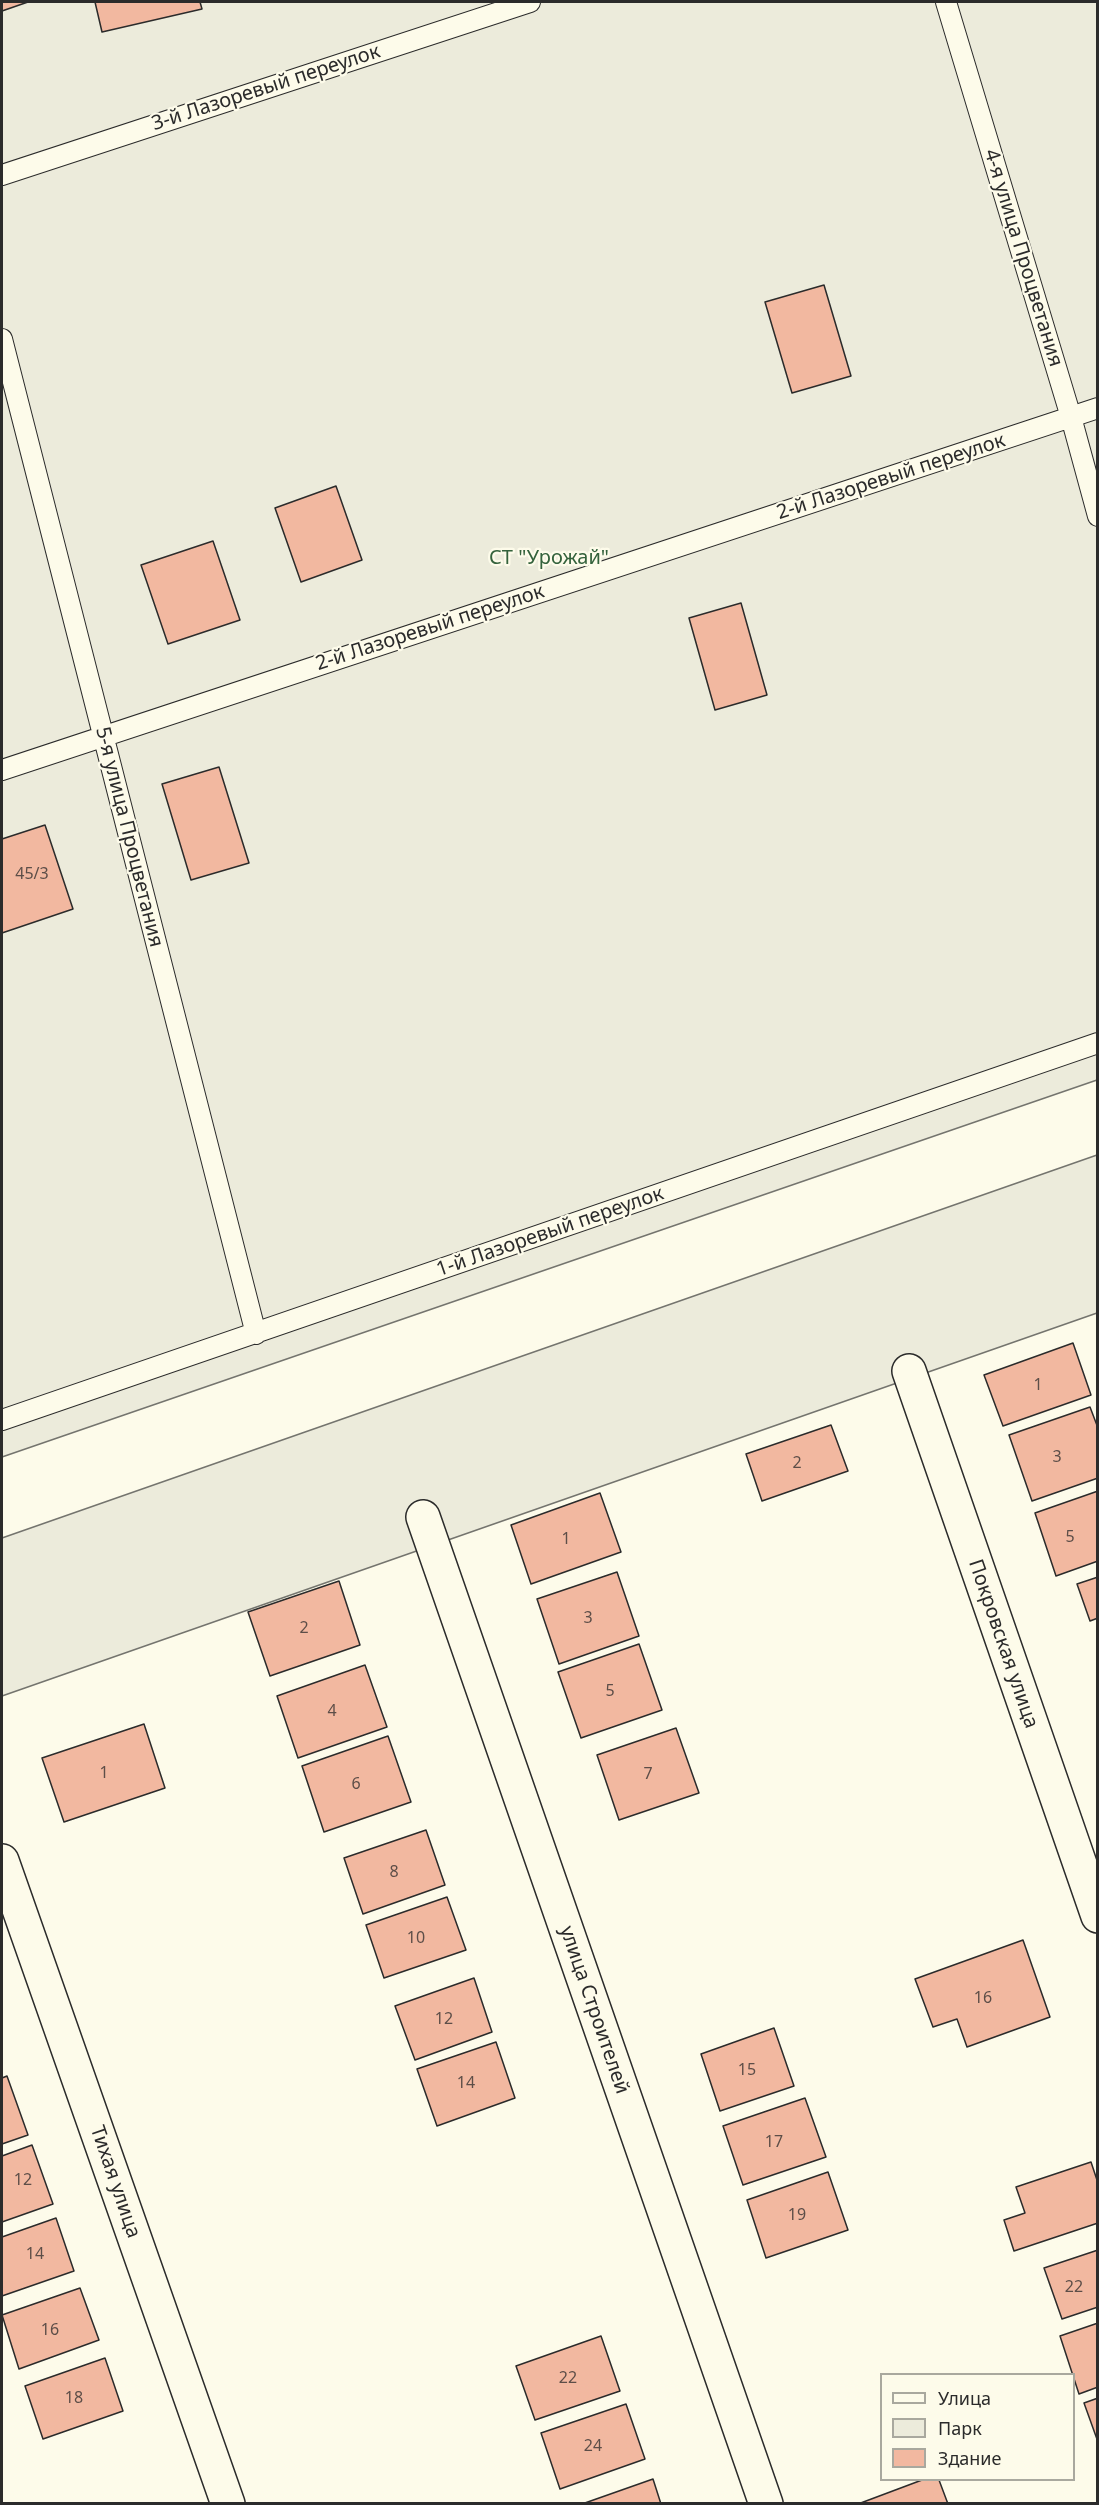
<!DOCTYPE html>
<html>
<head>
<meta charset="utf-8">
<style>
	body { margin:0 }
	#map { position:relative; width:1099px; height:2505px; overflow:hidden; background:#fdfbea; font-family:"Noto Sans",sans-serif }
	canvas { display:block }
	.frame { position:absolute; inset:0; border:3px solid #2b2b2b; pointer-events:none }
	.legend { position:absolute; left:880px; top:2373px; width:195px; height:108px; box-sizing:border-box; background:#fdfbea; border:2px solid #a9a89e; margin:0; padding:8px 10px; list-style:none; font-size:18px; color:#2b2b2b }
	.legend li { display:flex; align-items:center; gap:12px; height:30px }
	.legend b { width:30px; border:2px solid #a9a89e }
</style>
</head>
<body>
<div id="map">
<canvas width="1099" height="2505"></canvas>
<div class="frame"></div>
<ul class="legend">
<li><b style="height:8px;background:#fdfbea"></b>Улица</li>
<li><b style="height:16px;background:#ecebdb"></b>Парк</li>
<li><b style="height:16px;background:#f2b8a0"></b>Здание</li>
</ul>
</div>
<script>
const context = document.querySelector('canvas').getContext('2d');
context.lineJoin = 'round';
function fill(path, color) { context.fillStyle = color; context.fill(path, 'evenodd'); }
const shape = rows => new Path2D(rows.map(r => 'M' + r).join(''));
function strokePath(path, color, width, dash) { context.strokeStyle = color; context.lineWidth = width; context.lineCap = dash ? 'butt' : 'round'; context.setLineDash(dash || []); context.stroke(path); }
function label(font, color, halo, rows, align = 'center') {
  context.font = font + ' "Noto Sans",sans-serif'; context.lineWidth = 4.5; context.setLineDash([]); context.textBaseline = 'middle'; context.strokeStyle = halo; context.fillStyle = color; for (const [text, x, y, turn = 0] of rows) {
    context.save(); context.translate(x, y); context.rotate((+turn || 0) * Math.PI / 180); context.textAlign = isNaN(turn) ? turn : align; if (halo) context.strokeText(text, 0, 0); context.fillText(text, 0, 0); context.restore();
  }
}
const green = shape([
	[2,2,1097,2,1097,1080,2,1457,2,2],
	[1097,1155,1097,1313,2,1696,2,1538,1097,1155]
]);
const building = shape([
	[2,2,28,2,2,11,2,2],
	[95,2,200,2,202,9,102,32,95,2],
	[824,285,851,376,792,393,765,302,824,285],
	[336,486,362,560,301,582,275,508,336,486],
	[213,541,240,620,168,644,141,565,213,541],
	[741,603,767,695,715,710,689,618,741,603],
	[219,767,249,863,191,880,162,784,219,767],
	[45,825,73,909,2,933,2,839,45,825],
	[1073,1343,1091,1395,1003,1426,984,1375,1073,1343],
	[1090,1407,1098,1428,1098,1478,1032,1501,1009,1435,1090,1407],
	[831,1425,848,1471,762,1501,746,1454,831,1425],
	[1098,1491,1098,1561,1056,1576,1035,1513,1098,1491],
	[600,1493,621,1552,531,1584,511,1525,600,1493],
	[617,1572,639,1636,559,1664,537,1599,617,1572],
	[1098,1577,1098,1618,1090,1621,1077,1584,1098,1577],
	[339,1581,360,1645,270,1676,248,1612,339,1581],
	[639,1644,662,1710,581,1738,558,1672,639,1644],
	[365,1665,387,1727,298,1758,277,1696,365,1665],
	[144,1724,165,1788,64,1822,42,1758,144,1724],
	[676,1728,699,1793,619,1820,597,1755,676,1728],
	[388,1736,411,1802,324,1832,302,1766,388,1736],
	[426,1830,445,1885,363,1914,344,1858,426,1830],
	[447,1897,466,1950,384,1978,366,1925,447,1897],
	[1023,1940,1050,2017,967,2047,957,2019,933,2027,915,1979,1023,1940],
	[474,1978,492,2032,415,2060,395,2006,474,1978],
	[774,2028,794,2086,720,2111,701,2054,774,2028],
	[496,2042,515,2098,437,2126,417,2069,496,2042],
	[7,2076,28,2135,2,2144,2,2078,7,2076],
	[805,2098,826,2157,743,2185,723,2126,805,2098],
	[32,2145,53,2204,2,2222,2,2156,32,2145],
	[1091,2162,1098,2183,1098,2223,1014,2251,1004,2220,1025,2213,1016,2187,1091,2162],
	[828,2172,848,2230,766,2258,747,2200,828,2172],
	[56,2218,74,2271,2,2296,2,2237,56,2218],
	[1098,2250,1098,2307,1062,2319,1044,2268,1098,2250],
	[80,2288,99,2340,19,2369,2,2315,80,2288],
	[1098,2323,1098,2387,1079,2394,1060,2336,1098,2323],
	[601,2336,620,2391,535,2420,516,2366,601,2336],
	[105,2358,123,2411,43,2439,25,2386,105,2358],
	[1098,2398,1098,2442,1084,2403,1098,2398],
	[626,2404,645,2459,560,2489,541,2433,626,2404],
	[653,2479,661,2504,582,2504,653,2479],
	[922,2480,939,2480,948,2504,858,2504,922,2480]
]);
const service = shape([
	[946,2,1071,417,1098,516],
	[2,175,530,2],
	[2,339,256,1334],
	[2,770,1098,408],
	[2,1420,1098,1043]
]);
const minor = shape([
	[909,1371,1098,1916],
	[423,1517,766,2504],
	[2,1861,228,2504]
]);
const numberNames = [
	["45/3",32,874],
	["1",1038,1385],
	["3",1057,1457],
	["2",797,1463],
	["5",1070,1537],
	["1",566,1539],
	["3",588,1618],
	["2",304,1628],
	["5",610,1691],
	["4",332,1711],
	["1",104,1773],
	["7",648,1774],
	["6",356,1784],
	["8",394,1872],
	["10",416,1938],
	["16",983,1998],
	["12",444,2019],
	["15",747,2070],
	["14",466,2083],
	["17",774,2142],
	["12",23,2180],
	["19",797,2215],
	["14",35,2254],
	["22",1074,2287],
	["16",50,2330],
	["22",568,2378],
	["18",74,2398],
	["24",593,2446]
];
const streetNames = [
	["3-й Лазоревый переулок",266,88,-18],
	["4-я улица Процветания",1023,258,73],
	["2-й Лазоревый переулок",891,477,-18],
	["2-й Лазоревый переулок",430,628,-18],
	["5-я улица Процветания",129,837,76],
	["1-й Лазоревый переулок",550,1232,-19],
	["Покровская улица",1003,1644,71],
	["улица Строителей",594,2010,71],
	["Тихая улица",115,2182,71]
];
const parkNames = [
	["СТ \"Урожай\"",549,558]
];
fill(green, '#ecebdb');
strokePath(green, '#74746e', 1.5);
fill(building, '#f2b8a0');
strokePath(building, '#2b2b2b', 1.5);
strokePath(service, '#2b2b2b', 22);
strokePath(minor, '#2b2b2b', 36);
strokePath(service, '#fdfbea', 20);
strokePath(minor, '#fdfbea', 33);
label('16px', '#5d4e48', null, numberNames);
label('20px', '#2b2b2b', '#fdfbea', streetNames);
label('20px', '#34623c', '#fdfbea', parkNames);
</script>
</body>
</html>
